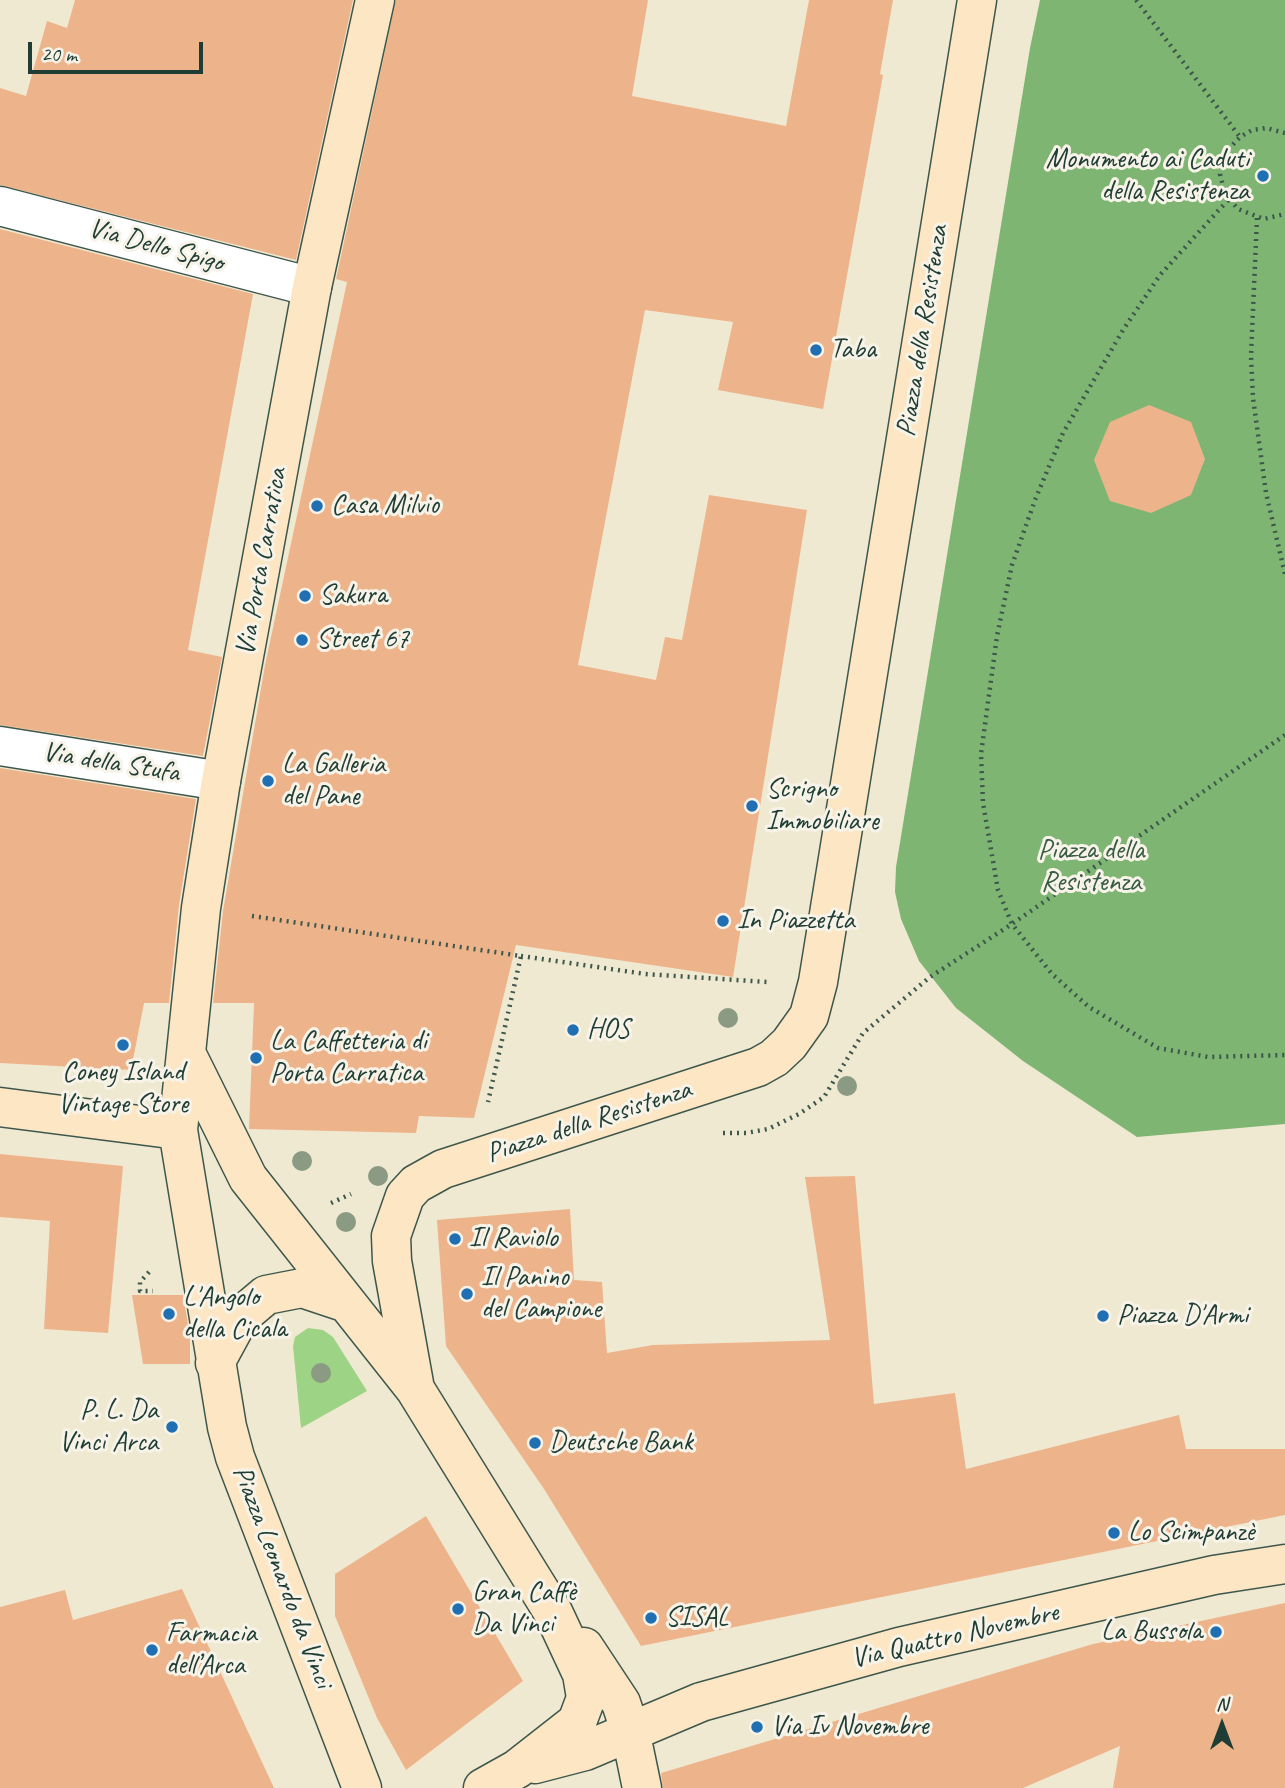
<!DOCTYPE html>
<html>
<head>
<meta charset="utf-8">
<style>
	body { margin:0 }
	#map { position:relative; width:1285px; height:1788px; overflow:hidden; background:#f0e9d1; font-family:Caveat,sans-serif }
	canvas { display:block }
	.north { position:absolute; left:1187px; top:1690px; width:70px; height:70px; -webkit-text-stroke:5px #f7f3e8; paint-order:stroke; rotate:0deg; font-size:19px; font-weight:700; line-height:28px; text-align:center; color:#1f3d34 }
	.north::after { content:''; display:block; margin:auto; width:24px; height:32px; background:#1f3d34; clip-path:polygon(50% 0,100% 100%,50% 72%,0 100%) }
	.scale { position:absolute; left:28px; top:42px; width:175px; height:32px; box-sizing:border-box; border:4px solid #1f3d34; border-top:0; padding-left:9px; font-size:21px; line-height:24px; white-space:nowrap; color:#1f3d34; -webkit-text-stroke:5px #f7f3e8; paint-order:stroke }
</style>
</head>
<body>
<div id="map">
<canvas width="1285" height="1788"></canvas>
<div class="north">N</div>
<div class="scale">20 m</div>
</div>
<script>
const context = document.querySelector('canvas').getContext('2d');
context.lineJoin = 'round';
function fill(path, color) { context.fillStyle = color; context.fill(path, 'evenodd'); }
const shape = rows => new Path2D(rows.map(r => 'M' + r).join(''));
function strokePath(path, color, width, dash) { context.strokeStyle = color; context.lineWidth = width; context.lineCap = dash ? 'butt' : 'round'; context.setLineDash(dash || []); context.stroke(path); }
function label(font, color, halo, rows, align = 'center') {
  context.font = font + ' Caveat,sans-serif'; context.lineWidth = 6; context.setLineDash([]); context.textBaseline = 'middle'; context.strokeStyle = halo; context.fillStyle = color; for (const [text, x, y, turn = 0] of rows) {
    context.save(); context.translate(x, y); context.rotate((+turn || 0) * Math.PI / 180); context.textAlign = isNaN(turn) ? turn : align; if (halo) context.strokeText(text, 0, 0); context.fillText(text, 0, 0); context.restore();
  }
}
const green = shape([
	[308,1328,323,1330,333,1337,367,1391,301,1428,293,1346,295,1337]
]);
const forest = shape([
	[1040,0,1285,0,1285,1124,1137,1137,1023,1061,956,1008,919,961,901,919,895,892,896,867,1030,48]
]);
const building = shape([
	[75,0,353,0,296,260,0,185,0,88,26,96,47,21,67,28],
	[396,0,648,0,632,96,786,126,809,0,893,0,880,74,883,75,823,409,718,390,733,322,645,310,578,665,656,680,665,637,682,640,709,495,807,510,733,977,516,945,474,1118,419,1116,416,1133,249,1129,254,1003,213,1003,223,911,265,665,347,282,336,279],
	[0,229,253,294,188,650,222,657,203,756,0,725],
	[1149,405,1191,422,1205,459,1191,495,1151,513,1110,501,1094,460,1110,422],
	[0,768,196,799,179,905,169,1003,144,1003,131,1070,0,1063],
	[0,1154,123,1166,108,1333,44,1329,50,1221,0,1217],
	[855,1176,874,1404,955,1393,966,1469,1179,1415,1186,1449,1285,1449,1285,1515,641,1646,544,1489,446,1346,437,1220,570,1209,574,1280,602,1282,607,1353,653,1345,830,1340,805,1177],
	[132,1295,183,1295,190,1336,190,1364,143,1364],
	[426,1516,523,1681,406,1770,377,1718,335,1616,335,1574],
	[182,1589,274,1788,0,1788,0,1607,65,1590,73,1620],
	[1285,1603,1285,1788,1113,1788,1120,1746,1023,1788,663,1788,661,1773,1093,1644]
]);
const path = shape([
	[1136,0,1240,137],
	[1285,133,1266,128,1252,130,1240,137,1226,152,1220,174,1225,194,1238,209,1264,219,1285,214],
	[1228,200,1160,275,1123,330,1063,433,1035,500,1012,565,997,636,981,754,983,803,998,890,1012,924,1052,974,1089,1007,1158,1048,1208,1057,1285,1055],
	[1257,218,1251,356,1253,398,1266,493,1285,574],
	[252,916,521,956,488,1102],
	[521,956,645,974,767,982],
	[723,1133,746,1133,768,1129,799,1114,824,1097,863,1033,930,977,1012,924,1285,735],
	[331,1203,351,1194],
	[149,1272,140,1282,140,1291,153,1291]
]);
const street = shape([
	[0,206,312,287],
	[0,746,221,781]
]);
const secondary = shape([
	[186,1053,248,1178,415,1389,553,1612,582,1674,586,1698,577,1722,517,1769,483,1788],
	[0,1107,178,1130],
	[215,1363,240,1317,266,1295,302,1288,344,1302],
	[415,1389,392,1261,391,1236,405,1196,416,1184,443,1169,758,1067,774,1058,789,1044,809,1016,818,982,977,0],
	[584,1647,621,1703,630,1730,642,1788],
	[535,1764,585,1751,701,1702,899,1647,1214,1575,1285,1564],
	[362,1788,235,1457,227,1427,178,1130,201,908,221,781,312,287,375,0]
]);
const trees = [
	[728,1018],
	[847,1086],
	[302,1161],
	[378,1176],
	[346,1222],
	[321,1373]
];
const markers = [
	[1263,176,7,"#1f6fb2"],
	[816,350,7,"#1f6fb2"],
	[317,506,7,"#1f6fb2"],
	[305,596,7,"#1f6fb2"],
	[302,640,7,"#1f6fb2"],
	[268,781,7,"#1f6fb2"],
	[752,806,7,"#1f6fb2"],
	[723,921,7,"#1f6fb2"],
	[573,1030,7,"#1f6fb2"],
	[123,1045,7,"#1f6fb2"],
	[256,1058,7,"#1f6fb2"],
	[455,1239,7,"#1f6fb2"],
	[467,1294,7,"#1f6fb2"],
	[169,1314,7,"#1f6fb2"],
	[1103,1316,7,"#1f6fb2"],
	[172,1427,7,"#1f6fb2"],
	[535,1443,7,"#1f6fb2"],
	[1114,1533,7,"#1f6fb2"],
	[458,1609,7,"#1f6fb2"],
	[651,1618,7,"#1f6fb2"],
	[1216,1632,7,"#1f6fb2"],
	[152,1650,7,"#1f6fb2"],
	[757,1727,7,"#1f6fb2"]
];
const poiNames = [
	["Monumento ai Caduti",1249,160,"right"],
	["della Resistenza",1249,192,"right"],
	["Taba",830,350],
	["Casa Milvio",331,506],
	["Sakura",319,596],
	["Street 67",316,640],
	["La Galleria",282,765],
	["del Pane",282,797],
	["Scrigno",766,790],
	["Immobiliare",766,822],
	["In Piazzetta",737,921],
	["HOS",587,1030],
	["La Caffetteria di",270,1042],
	["Porta Carratica",270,1074],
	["Coney Island",123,1073,"center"],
	["Vintage Store",123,1105,"center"],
	["Il Raviolo",469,1239],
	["Il Panino",481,1278],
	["del Campione",481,1310],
	["L'Angolo",183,1298],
	["della Cicala",183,1330],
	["Piazza D'Armi",1117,1316],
	["P. L. Da",158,1411,"right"],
	["Vinci Arca",158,1443,"right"],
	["Deutsche Bank",549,1443],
	["Lo Scimpanzè",1128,1533],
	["Gran Caffè",472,1593],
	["Da Vinci",472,1625],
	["SISAL",665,1618],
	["La Bussola",1202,1632,"right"],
	["Farmacia",166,1634],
	["dell’Arca",166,1666],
	["Via Iv Novembre",771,1727]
];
const streetNames = [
	["Via Dello Spigo",156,246,15],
	["Piazza della Resistenza",923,331,-81],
	["Via Porta Carratica",262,562,-80],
	["Via della Stufa",111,763,9],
	["Piazza della Resistenza",589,1122,-18],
	["Piazza Leonardo da Vinci",282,1577,69],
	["Via Quattro Novembre",955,1636,-13]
];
const parkNames = [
	["Piazza della",1091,851],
	["Resistenza",1091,883]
];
fill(green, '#9dd384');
fill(forest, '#7eb572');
fill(building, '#edb48c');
strokePath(street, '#3e574c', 41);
strokePath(secondary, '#3e574c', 41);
strokePath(path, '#3e574c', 4.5, [2, 5]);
strokePath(street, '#fff', 38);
strokePath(secondary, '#fce6c4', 38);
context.fillStyle = '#8b9b83';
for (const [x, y] of trees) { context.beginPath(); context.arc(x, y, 10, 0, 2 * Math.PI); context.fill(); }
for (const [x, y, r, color] of markers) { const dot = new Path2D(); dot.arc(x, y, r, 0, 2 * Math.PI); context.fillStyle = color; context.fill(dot); strokePath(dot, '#f7f3e8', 2.5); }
label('28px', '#1f3d34', '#f7f3e8', poiNames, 'left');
label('28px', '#1f3d34', '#f7f3e8', streetNames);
label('28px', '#385b44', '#f7f3e8', parkNames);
</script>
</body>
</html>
